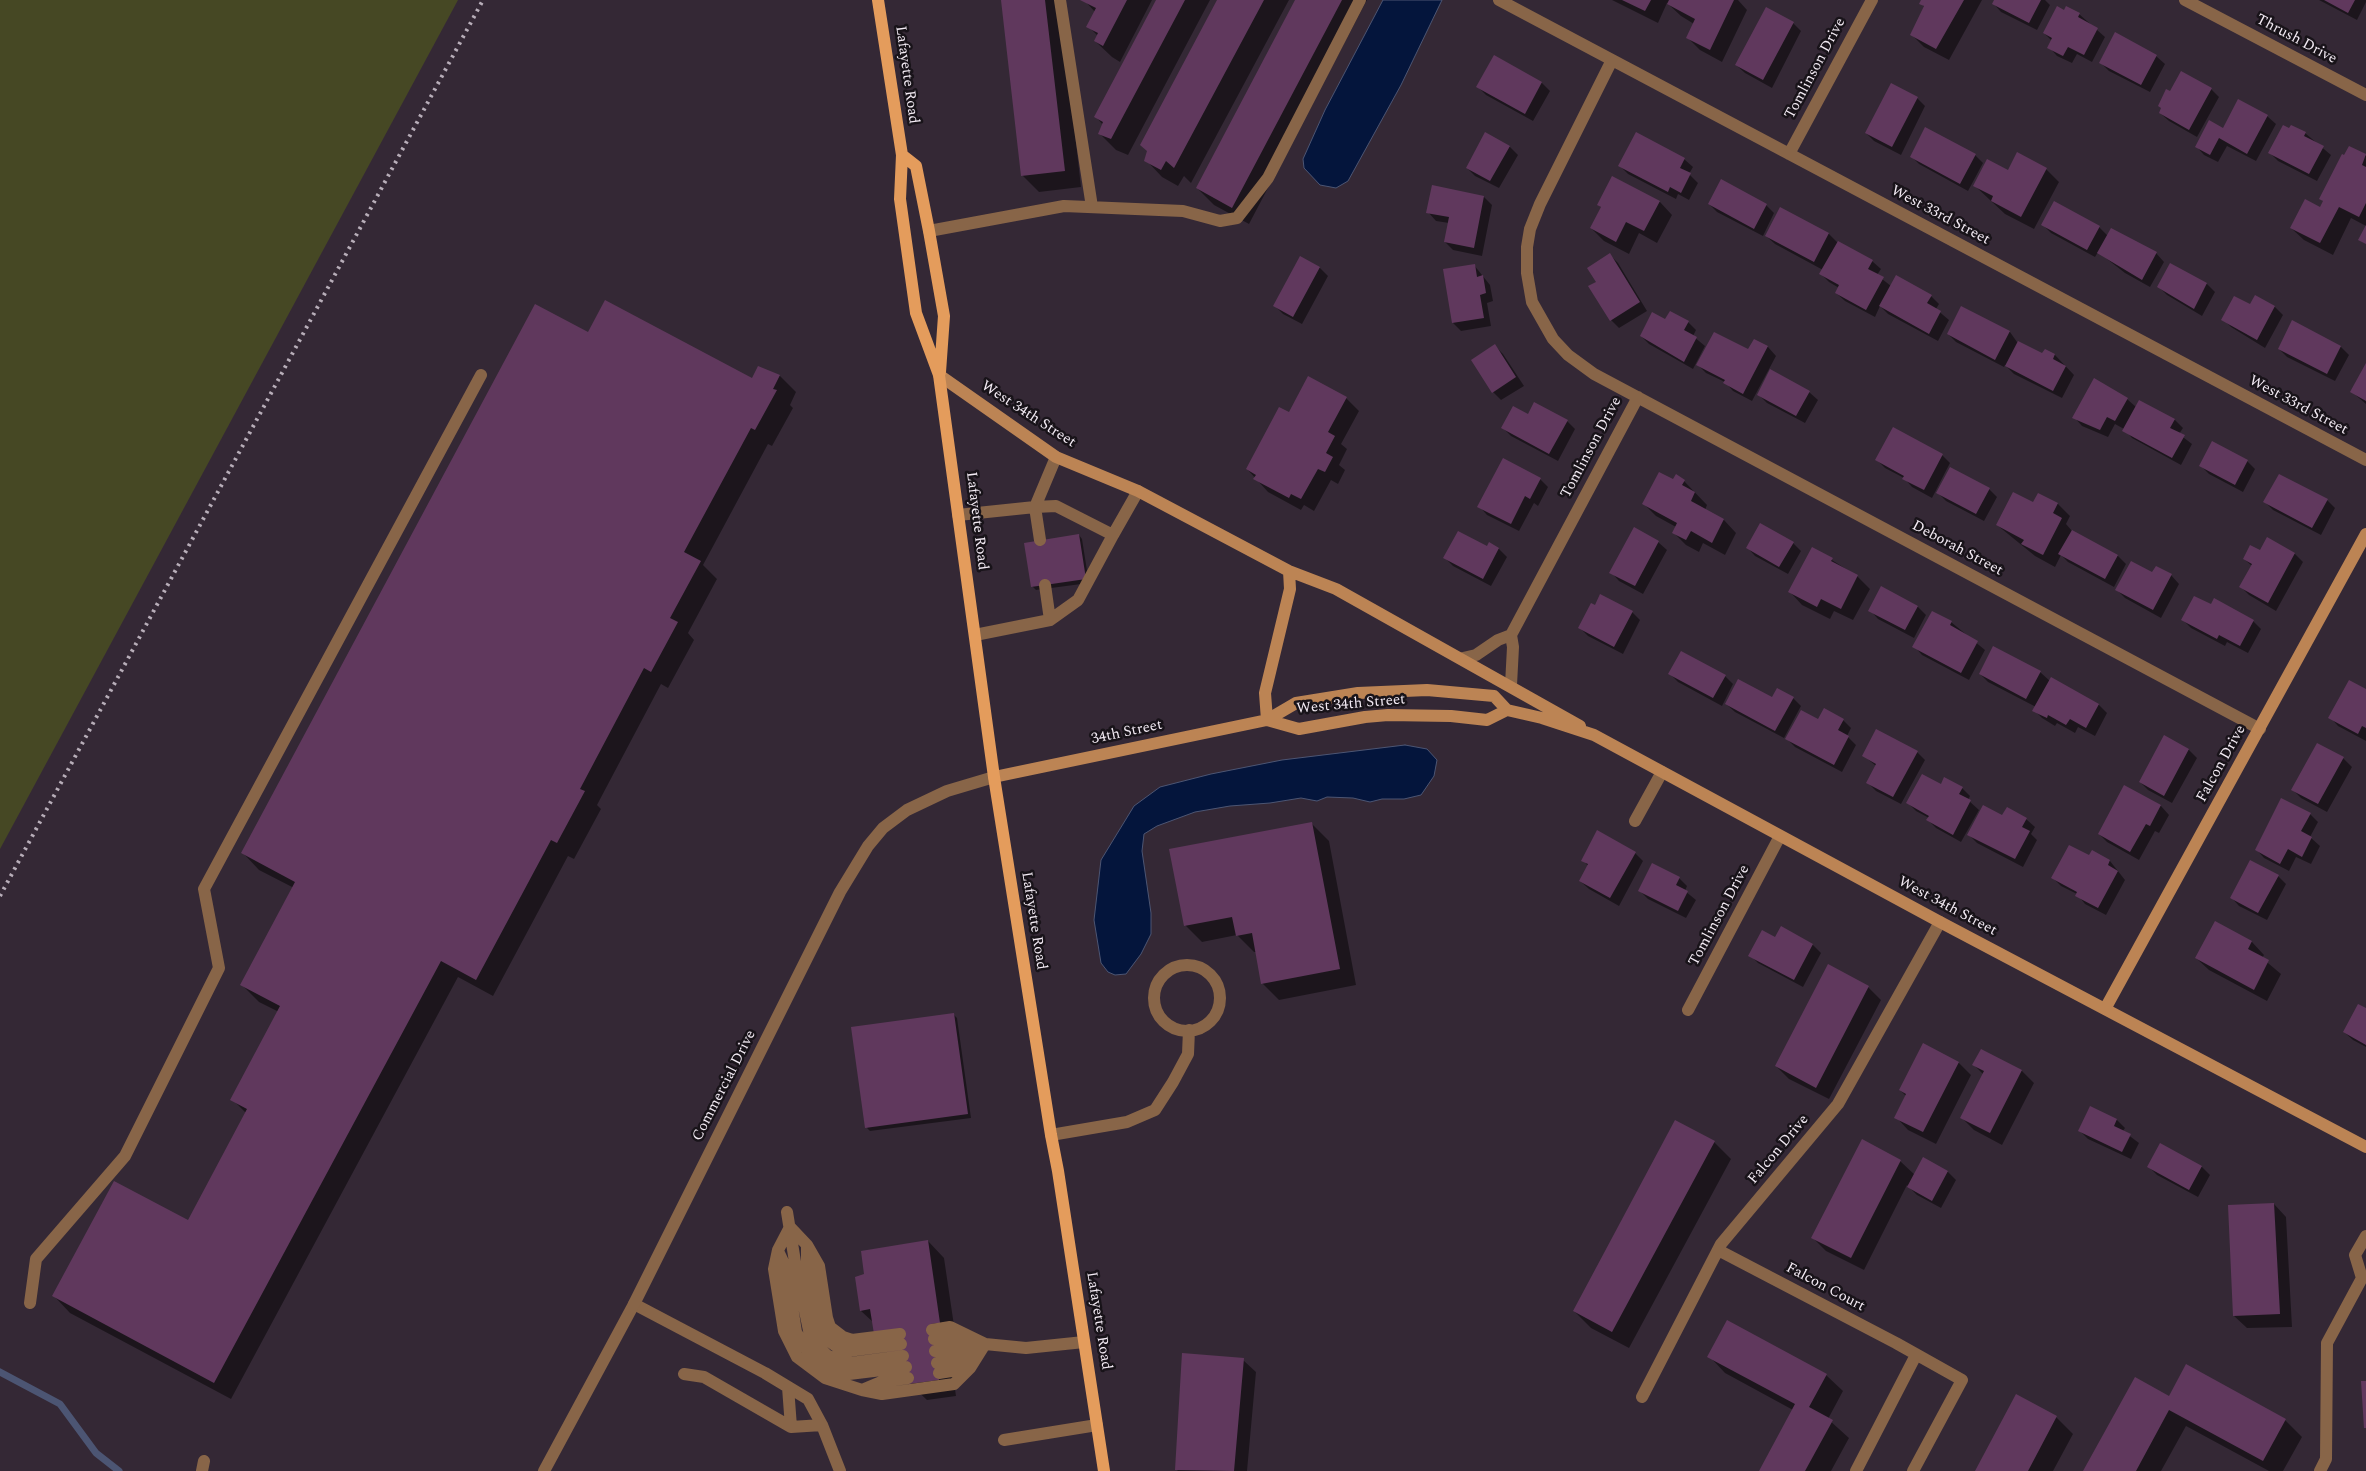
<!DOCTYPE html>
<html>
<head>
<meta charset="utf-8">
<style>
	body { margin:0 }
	canvas { display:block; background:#342835 }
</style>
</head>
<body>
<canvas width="2366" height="1471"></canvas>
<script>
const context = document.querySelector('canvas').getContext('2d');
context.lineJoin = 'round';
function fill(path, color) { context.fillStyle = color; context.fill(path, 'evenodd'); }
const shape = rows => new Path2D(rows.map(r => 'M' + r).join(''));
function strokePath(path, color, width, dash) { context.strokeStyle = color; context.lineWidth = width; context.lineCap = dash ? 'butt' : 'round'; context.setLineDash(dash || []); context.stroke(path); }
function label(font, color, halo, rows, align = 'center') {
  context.font = font + ' Spectral,serif'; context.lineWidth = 5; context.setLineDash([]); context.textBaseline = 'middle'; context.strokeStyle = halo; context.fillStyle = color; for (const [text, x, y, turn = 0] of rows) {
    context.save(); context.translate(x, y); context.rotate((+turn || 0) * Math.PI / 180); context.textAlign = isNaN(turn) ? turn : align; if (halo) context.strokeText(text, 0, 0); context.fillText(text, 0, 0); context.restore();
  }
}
const green = shape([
	[0,0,458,0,0,849]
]);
const water = shape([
	[1383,0,1442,0,1401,85,1348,181,1336,188,1320,185,1304,168,1303,159,1325,110,1383,0],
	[1405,745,1427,749,1437,760,1434,776,1421,795,1404,799,1382,799,1370,802,1353,798,1327,797,1317,801,1301,798,1270,803,1230,806,1195,812,1157,826,1144,834,1142,851,1151,913,1151,934,1141,954,1126,974,1115,975,1108,972,1101,963,1094,920,1101,860,1134,806,1160,787,1211,774,1282,760,1405,745]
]);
const shadow = shape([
	[1002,0,1060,0,1081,187,1039,192,1022,175],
	[1084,0,1152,0,1120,62,1112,57,1095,41,1098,36,1088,26,1095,12],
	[1158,0,1210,0,1128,155,1116,150,1099,133,1103,125,1096,117],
	[1218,0,1289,0,1191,183,1184,176,1178,186,1162,177,1146,160],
	[1297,0,1367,0,1249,224,1214,205,1197,188],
	[1612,0,1738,0,1747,10,1722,62,1700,50,1687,37,1694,24,1681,16,1667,3,1658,23],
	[1922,0,1982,0,1949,60,1924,47,1911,34,1925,8,1921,3],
	[1995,0,2045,0,2050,5,2037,30,2001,12,1993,3],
	[2319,0,2366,0,2366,2,2357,20],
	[2064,12,2079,14,2105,37,2092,62,2077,54,2072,63,2057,56,2049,47,2052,41,2044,33],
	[1793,23,1801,31,1772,88,1745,73,1736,65],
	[2156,56,2165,64,2150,92,2109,71,2100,62],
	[1495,57,1542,83,1550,91,1533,121,1486,95,1478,87],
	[2211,89,2219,97,2197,137,2169,121,2160,113],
	[1917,98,1925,106,1901,155,1874,141,1866,133],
	[2267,116,2276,124,2256,161,2227,146,2218,162,2204,155,2196,146,2223,129],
	[2290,130,2305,133,2331,155,2317,181,2278,161,2270,153],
	[1485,134,1510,147,1518,155,1499,188,1475,176,1467,168],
	[2350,147,2366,156,2366,226,2351,218,2333,255,2304,240,2291,228,2320,208,2324,202,2321,199],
	[2018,154,2046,169,2059,182,2034,229,2005,214,1975,186,2008,172],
	[1975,155,1983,163,1968,191,1919,164,1911,156],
	[1684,159,1693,167,1689,174,1698,183,1689,200,1678,194,1676,199,1628,174,1620,166],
	[1613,177,1660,202,1672,215,1657,243,1639,233,1629,254,1604,241,1591,228,1602,208,1598,205],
	[1484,197,1492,205,1482,256,1453,250,1445,242,1449,223,1436,221,1428,212],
	[1709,204,1766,205,1774,213,1763,236,1717,212],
	[1780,209,1829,234,1838,243,1872,261,1881,269,1877,275,1891,286,1931,296,1939,304,1936,309,1949,320,1938,341,1888,314,1880,306,1875,317,1845,301,1836,293,1839,288,1829,282,1821,274,1823,270,1775,244,1766,236],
	[2043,225,2099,227,2108,236,2156,253,2164,262,2150,287,2125,273,2098,252,2095,257,2051,233],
	[1610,255,1618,263,1647,311,1619,328,1611,320,1597,282],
	[1301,258,1320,268,1328,276,1302,324,1283,314,1275,306],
	[1474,265,1490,285,1493,301,1487,303,1491,326,1461,331,1453,323],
	[2207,284,2215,292,2202,316,2167,295,2159,287],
	[2255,296,2275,307,2283,315,2265,348,2231,327,2223,319,2250,306],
	[1962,307,2010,332,2017,342,2043,355,2045,350,2055,355,2074,375,2062,398,2014,374,2005,365,2004,367,1956,342,1948,334],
	[1666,321,1688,322,1696,330,1693,336,1705,346,1693,369,1649,344,1641,336],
	[2293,322,2341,347,2349,355,2335,381,2287,357,2279,349],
	[588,334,753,379,759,368,780,376,796,392,790,405,793,408,772,446,768,444,703,565,717,579,688,633,694,640,668,688,661,684,597,805,601,809,574,859,568,856,493,996,458,977,231,1399,70,1313,54,1296,188,1222,246,1113,232,1099,279,1012,259,1002,242,985,294,888,259,870,243,853],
	[1755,341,1768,347,1776,356,1752,401,1733,391,1725,382,1706,373,1698,365,1749,351],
	[1495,346,1503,354,1524,386,1501,400,1493,392],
	[2366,366,2366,404,2352,392],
	[1771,371,1809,392,1818,400,1805,423,1767,403,1758,394],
	[1308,378,1346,398,1359,411,1341,444,1347,449,1339,465,1345,470,1338,484,1331,480,1314,511,1304,505,1301,510,1268,492,1247,469,1289,414],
	[2127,399,2136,407,2139,401,2175,420,2183,428,2179,434,2192,444,2181,465,2132,438,2124,429,2115,424,2108,437,2082,426,2074,417],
	[1528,416,1567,421,1575,429,1558,461,1511,436,1503,428],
	[1942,455,1950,463,1932,498,1912,487,1904,478,1885,468,1877,460],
	[2247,461,2255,469,2243,492,2209,474,2201,466],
	[1540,479,1548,487,1538,506,1534,503,1519,531,1487,515,1479,506],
	[1673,481,1684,481,1707,505,1705,510,1724,520,1736,533,1725,555,1703,543,1699,552,1686,545,1673,532,1676,527,1656,516,1644,504],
	[1989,489,1997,497,1984,521,1946,501,1938,493],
	[2327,500,2335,508,2321,535,2273,510,2265,502],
	[2034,504,2058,504,2070,516,2066,524,2073,532,2118,556,2126,564,2114,587,2068,562,2061,555,2055,567,2035,556,1997,525],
	[1079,535,1082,539,1089,583,1036,590,1032,586],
	[2267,539,2295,554,2303,562,2276,611,2249,595,2241,587,2252,566,2244,559,2260,552],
	[1658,542,1667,550,1643,594,1619,581,1611,572],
	[1793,543,1801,551,1788,574,1755,556,1747,547],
	[1487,548,1499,549,1507,557,1491,586,1453,566,1445,558],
	[1813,548,1857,576,1870,589,1853,620,1834,611,1830,619,1802,605,1790,592],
	[2153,574,2171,575,2179,584,2161,618,2125,598,2117,590],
	[1882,588,1918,607,1926,615,1914,638,1878,619,1870,610],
	[2211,606,2253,621,2261,629,2248,653,2227,642,2225,646,2191,628,2183,620],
	[1632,612,1640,620,1623,654,1588,636,1580,628],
	[1932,612,1951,622,1985,650,1969,680,1922,655,1914,646],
	[2040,672,2050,681,2051,679,2099,705,2107,713,2095,736,2078,727,2075,733,2057,723,2055,726,2042,718,2034,710,2036,707,1988,682,1980,674],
	[1670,674,1725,676,1733,684,1722,706,1678,682],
	[2366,690,2366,741,2338,726,2330,717],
	[1772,698,1793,698,1801,706,1784,738,1735,712,1726,704],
	[1818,720,1843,720,1851,728,1847,736,1856,745,1842,772,1795,747,1787,739],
	[2164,737,2189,750,2197,758,2172,803,2148,790,2140,782],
	[2317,744,2343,758,2352,767,2327,812,2301,798,2293,790],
	[1917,752,1925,760,1901,804,1876,791,1868,783,1876,766,1864,756],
	[1941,786,1962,788,1970,796,1968,800,1979,810,1961,842,1936,828,1928,820,1929,818,1916,811,1908,803],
	[2125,787,2161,806,2169,815,2159,833,2155,831,2139,860,2107,842,2099,834],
	[2310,814,2318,822,2310,837,2320,846,2311,864,2296,857,2289,871,2264,858,2256,849],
	[2003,817,2026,819,2035,827,2031,834,2037,840,2023,867,1977,843,1969,835],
	[1312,824,1329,841,1356,985,1279,1000,1262,983,1256,952,1254,952,1237,935,1202,942,1185,925],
	[2092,852,2110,861,2125,880,2106,915,2085,904,2077,894,2061,886,2053,878,2090,857],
	[1635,853,1643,861,1619,906,1589,889,1580,881,1588,866,1583,860],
	[2278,876,2286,884,2267,920,2239,906,2231,897],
	[1679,878,1687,886,1685,891,1696,900,1686,918,1648,899,1639,890],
	[2215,923,2252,942,2264,955,2262,958,2281,974,2267,1001,2209,970,2196,958],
	[1781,928,1813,945,1821,953,1803,987,1758,963,1750,955,1776,939],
	[1868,987,1881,1000,1829,1099,1789,1079,1776,1066],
	[2366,1010,2366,1047,2353,1040,2344,1032],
	[953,1014,957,1018,971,1118,870,1131,867,1128],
	[1924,1045,1959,1063,1971,1075,1936,1144,1908,1130,1896,1117,1906,1096,1900,1090],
	[1981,1050,2022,1071,2034,1083,2002,1145,1974,1130,1962,1118,1984,1075,1974,1065],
	[2090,1107,2117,1120,2125,1128,2123,1131,2139,1143,2131,1159,2088,1139,2079,1130],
	[1714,1142,1731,1159,1629,1348,1591,1328,1574,1311],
	[1924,1159,1948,1172,1956,1180,1941,1208,1917,1195,1907,1185,1864,1270,1826,1251,1813,1238,1900,1161,1915,1175],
	[2149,1167,2202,1167,2210,1175,2198,1197,2157,1175],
	[2274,1204,2286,1217,2292,1327,2247,1328,2234,1316],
	[928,1241,944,1258,956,1339,948,1340,956,1396,927,1400,910,1384,874,1323,861,1311,866,1275],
	[1709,1356,1826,1375,1843,1391,1828,1419,1849,1438,1831,1471,1760,1471,1793,1410,1725,1373],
	[1243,1360,1256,1372,1247,1471,1178,1471,1176,1469],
	[2170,1397,2285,1420,2302,1437,2283,1471,2269,1471,2186,1426,2161,1471,2085,1471],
	[2056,1417,2073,1434,2053,1471,1977,1471]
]);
const stream = shape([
	[0,1372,60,1404,96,1453,119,1471]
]);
const building = shape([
	[1001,0,1045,0,1065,171,1021,176],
	[1080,0,1127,0,1103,46,1094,41,1098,33,1086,27,1096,8],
	[1156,0,1185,0,1111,139,1098,134,1103,122,1094,117],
	[1217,0,1264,0,1174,168,1166,161,1161,170,1144,161,1147,151,1140,145],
	[1295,0,1342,0,1232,208,1196,188],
	[1622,0,1651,0,1645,11],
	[1669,0,1734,0,1710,50,1686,38,1695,19,1667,4],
	[1921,0,1964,0,1936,49,1910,35,1924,6,1919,4],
	[1994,0,2041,0,2029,23,1992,4],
	[2324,0,2355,0,2348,13],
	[2057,6,2064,10,2066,6,2080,13,2078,17,2098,28,2084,55,2068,47,2063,56,2047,48,2052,38,2043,33],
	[1766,7,1794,22,1763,80,1735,65],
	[2115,32,2157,55,2141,85,2099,63],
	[1494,55,1542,82,1525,114,1476,87],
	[2181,71,2212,88,2189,130,2159,113,2161,108,2158,106,2166,89,2170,91],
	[1891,83,1918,97,1892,147,1865,133],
	[2238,99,2268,115,2247,154,2219,138,2210,155,2195,147,2209,120,2223,128],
	[2283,125,2289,128,2291,125,2306,132,2304,136,2324,146,2309,174,2268,153],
	[1925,127,1976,154,1960,184,1910,157],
	[1485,132,1510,146,1490,181,1466,168],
	[1636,132,1685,158,1680,168,1691,173,1681,193,1670,187,1668,192,1618,166],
	[2349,146,2366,154,2362,165,2366,167,2366,203,2359,217,2339,207,2320,243,2290,228,2305,199,2320,207,2323,201,2319,199,2342,154,2344,155],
	[2017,152,2047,168,2021,217,1991,201,1993,196,1973,186,1987,159,2008,170],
	[1612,176,1660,201,1644,231,1626,222,1616,242,1590,228,1601,207,1597,205],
	[1721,179,1767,204,1754,229,1708,204],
	[1432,185,1484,196,1474,248,1444,242,1449,217,1426,213],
	[2054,201,2100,226,2087,250,2041,225],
	[1780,207,1829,233,1814,262,1765,236],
	[2366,225,2366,244,2358,240],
	[2111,228,2157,252,2142,280,2097,253],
	[1838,241,1873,260,1868,269,1884,277,1866,310,1835,293,1839,285,1819,274],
	[1610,253,1640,302,1610,321,1588,286,1596,282,1587,268],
	[1300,256,1320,267,1293,317,1273,306],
	[2170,263,2207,283,2194,309,2157,287],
	[1475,264,1477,277,1483,275,1486,293,1480,295,1484,318,1452,323,1443,269],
	[1896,275,1932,295,1927,303,1941,311,1929,334,1879,306],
	[2255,295,2275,306,2257,340,2221,320,2234,296,2250,304],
	[605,300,752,378,758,366,780,375,773,389,777,390,755,430,751,428,684,552,701,561,670,618,678,622,651,672,644,668,580,789,585,791,557,843,551,840,476,980,441,961,214,1383,52,1296,114,1181,188,1220,247,1109,230,1100,280,1006,240,985,295,882,241,853,535,304,588,332],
	[1961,306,2010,331,1995,360,1947,334],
	[1670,311,1689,321,1684,330,1697,337,1684,362,1640,336,1652,312,1665,319],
	[2292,320,2341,346,2327,374,2278,349],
	[1714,332,1748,349,1754,339,1768,346,1743,394,1723,383,1725,380,1696,365],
	[2018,341,2042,353,2045,349,2055,354,2053,359,2066,366,2053,391,2005,366],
	[1495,344,1516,377,1492,393,1471,360],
	[2366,363,2366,401,2350,392],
	[1770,369,1810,391,1796,416,1757,395],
	[1308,376,1347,397,1328,432,1335,436,1326,453,1333,457,1325,472,1318,469,1301,499,1291,494,1289,498,1253,479,1256,475,1246,469,1279,407,1289,412],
	[2094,378,2128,398,2115,421,2107,417,2100,430,2072,418],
	[2139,400,2175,419,2170,428,2185,435,2172,458,2122,431],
	[1534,402,1568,420,1549,454,1501,428,1513,406,1528,414],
	[1893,427,1943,454,1924,490,1902,479,1904,476,1875,460],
	[2212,441,2248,460,2235,485,2199,466],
	[1503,458,1541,478,1530,499,1525,496,1511,524,1477,507],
	[1950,467,1990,488,1976,514,1936,493],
	[1659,472,1673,479,1676,474,1685,480,1682,485,1695,492,1691,501,1724,519,1712,543,1691,531,1686,540,1672,533,1677,523,1642,504],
	[2279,474,2328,499,2312,528,2263,502],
	[2013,492,2033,502,2038,493,2058,503,2053,513,2062,518,2043,555,2021,544,2024,540,1996,525],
	[1760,523,1794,542,1779,567,1746,548],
	[1634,527,1659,541,1635,586,1609,573],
	[2072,530,2118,555,2105,579,2058,554],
	[1458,531,1487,546,1489,542,1499,548,1483,579,1443,558],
	[1079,534,1086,579,1031,587,1024,543],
	[2267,537,2295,553,2268,603,2239,587,2252,564,2243,559,2250,545,2260,550],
	[1812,547,1833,558,1831,561,1858,575,1841,609,1821,599,1817,607,1788,592],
	[2131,561,2152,572,2156,566,2172,574,2153,610,2115,590],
	[1881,586,1918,606,1905,630,1868,611],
	[1600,594,1633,611,1614,647,1578,628,1591,603,1595,605],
	[2194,596,2211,604,2214,598,2254,620,2240,646,2219,635,2217,639,2181,620],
	[1932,611,1952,621,1950,625,1978,641,1961,673,1912,647],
	[1993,646,2041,671,2026,699,1979,674],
	[1681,651,1726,675,1713,698,1668,674],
	[2051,677,2099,704,2086,728,2070,719,2066,725,2048,715,2047,718,2032,711],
	[1738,679,1772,697,1777,688,1794,697,1775,731,1725,704],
	[2349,680,2366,689,2366,728,2362,726,2358,734,2328,718],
	[1824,708,1844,719,1838,730,1849,736,1834,765,1785,739,1801,710,1818,719],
	[1876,729,1918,751,1893,797,1866,783,1876,764,1862,756],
	[2164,735,2189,749,2164,796,2139,782],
	[2317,743,2344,757,2318,804,2291,790],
	[1922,774,1941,784,1944,777,1963,787,1959,794,1971,800,1953,835,1926,820,1929,816,1906,803],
	[2124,785,2161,805,2150,826,2146,824,2130,852,2098,834],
	[2281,798,2311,813,2301,831,2312,837,2302,857,2288,849,2280,864,2255,850],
	[1983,805,2002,815,2007,807,2027,818,2022,827,2030,831,2015,859,1967,835],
	[1312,822,1340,969,1261,984,1252,933,1236,936,1232,917,1184,926,1169,849],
	[1597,830,1636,852,1610,898,1579,881,1588,864,1581,861],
	[2069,845,2089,855,2092,850,2110,860,2108,865,2118,871,2098,908,2075,896,2077,892,2051,878],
	[2250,860,2279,875,2258,913,2230,898],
	[1652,863,1680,877,1676,885,1688,891,1678,911,1638,891],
	[2215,921,2252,941,2248,949,2269,960,2254,990,2195,958],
	[1781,926,1813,944,1794,980,1748,956,1762,930,1775,937],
	[1828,964,1869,986,1816,1088,1775,1066],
	[2358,1004,2366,1008,2366,1045,2343,1032],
	[954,1013,968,1114,865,1128,851,1027],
	[1923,1043,1959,1062,1923,1132,1894,1118,1906,1094,1899,1090],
	[1981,1049,2022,1070,1990,1133,1960,1118,1984,1071,1972,1065],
	[2090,1106,2117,1119,2114,1126,2131,1134,2122,1152,2078,1131],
	[1675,1120,1715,1141,1612,1332,1573,1311],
	[1862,1139,1901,1160,1851,1258,1811,1238],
	[2160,1143,2202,1166,2189,1190,2147,1167],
	[1923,1157,1948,1171,1932,1201,1907,1187],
	[2274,1203,2280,1314,2233,1316,2228,1205],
	[928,1240,940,1323,931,1324,939,1380,909,1384,874,1334,870,1309,860,1311,855,1277,864,1274,861,1251],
	[1727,1320,1827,1374,1809,1407,1833,1420,1805,1471,1759,1471,1795,1404,1707,1357],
	[1182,1353,1244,1358,1234,1471,1175,1470],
	[2186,1364,2286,1419,2263,1461,2169,1410,2136,1471,2083,1471,2135,1377,2169,1396],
	[2361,1381,2366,1381,2366,1428,2364,1428],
	[2016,1394,2057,1416,2028,1471,1975,1471]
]);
const lane = shape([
	[1060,0,1092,207],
	[929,231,1064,206,1183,211,1220,221,1237,218,1268,178,1360,0],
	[1056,457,1035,507,1056,506,1113,535,1138,491],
	[958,515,1035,507,1040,540],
	[1045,585,1050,620],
	[975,635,1050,620,1078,600,1113,535],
	[1635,821,1662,772],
	'1154 998a33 33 0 1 1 66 0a33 33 0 1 1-66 0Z',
	[1051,1135,1127,1122,1155,1110,1173,1082,1188,1054,1189,1030],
	[787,1212,796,1268,811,1340,828,1356,851,1363,903,1356],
	[807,1245,807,1267,817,1326,822,1336,839,1348,848,1351,901,1344],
	[778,1251,786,1268,796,1332,810,1355,822,1364,849,1374,906,1367],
	[30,1303,36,1259,125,1156,219,968,204,889,481,375],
	[634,1304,765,1373,808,1399,822,1425,840,1471],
	[932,1330,950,1327,985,1344],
	[900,1334,852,1340,843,1337,830,1327,827,1318,819,1266,807,1245,790,1227,778,1250,774,1269,784,1331,797,1357,825,1378,862,1390,881,1382,908,1378],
	[934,1339,965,1335],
	[935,1351,985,1344,1026,1348,1084,1342],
	[937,1363,977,1356],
	[939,1373,970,1368],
	[684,1374,704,1377,791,1427],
	[788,1387,791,1427,822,1425],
	[862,1390,882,1394,954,1384,970,1368,985,1344],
	[1004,1440,1097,1425],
	[202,1471,204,1461]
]);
const street = shape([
	[1499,0,2366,460],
	[2185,0,2366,95],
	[1612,60,1540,204,1530,229,1527,247,1527,273,1532,302,1553,339,1568,355,1594,374,2260,729],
	[1789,154,1872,0],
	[1463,658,1476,655,1498,640,1511,635],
	[1511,685,1513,647,1511,635,1638,397],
	[1688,1010,1780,836],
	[2366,1236,2355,1255,2362,1278,2366,1277],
	[1718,1250,1896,1343,1962,1380,1913,1471],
	[1642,1397,1721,1244,1838,1104,1940,922],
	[544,1471,634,1304,840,892,868,846,883,828,907,810,947,791,994,777],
	[1856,1471,1916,1355],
	[2320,1471,2326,1459,2327,1343,2362,1278]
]);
const secondary = shape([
	[939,375,1056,457,1138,491,1289,571,1336,589,1580,726],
	[1267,720,1299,729,1365,717,1388,715,1451,716,1487,720,1507,710],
	[1267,720,1265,693,1290,589,1289,571],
	[994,777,1267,720,1296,703,1358,693,1427,690,1494,696,1507,710,1542,718,1594,735,1940,922,2366,1147],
	[2105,1009,2366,534]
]);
const primary = shape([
	[878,0,902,155,900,199,916,313,939,375,994,777,1051,1135,1058,1171,1104,1471],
	[902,155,916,166,929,231,944,316,940,372]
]);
const rail = shape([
	[0,896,483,0]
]);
const streetNames = [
	["Thrush Drive",2296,40,28],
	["Tomlinson Drive",1816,69,-62],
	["Lafayette Road",906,75,82],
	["West 33rd Street",1940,216,28],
	["West 33rd Street",2298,406,28],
	["West 34th Street",1028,415,33],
	["Tomlinson Drive",1592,448,-62],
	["Lafayette Road",976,521,83],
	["Deborah Street",1957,549,28],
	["West 34th Street",1351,705,-5],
	["34th Street",1127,733,-12],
	["Falcon Drive",2222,764,-61],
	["West 34th Street",1947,907,28],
	["Tomlinson Drive",1720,916,-62],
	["Lafayette Road",1033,921,81],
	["Commercial Drive",725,1086,-63],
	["Falcon Drive",1779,1150,-50],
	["Falcon Court",1825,1288,28],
	["Lafayette Road",1098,1321,81]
];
fill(green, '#464824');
fill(water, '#04153c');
strokePath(water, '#4c5573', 1);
fill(shadow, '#0007');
strokePath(stream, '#4c5573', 7);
fill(building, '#60385d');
strokePath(lane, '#886548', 12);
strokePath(street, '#886548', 12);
strokePath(secondary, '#bc8454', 12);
strokePath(primary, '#e49c5c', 12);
strokePath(rail, '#b8aeb9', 4, [2.5, 5]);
label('15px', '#f3ebf4', '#181319', streetNames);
</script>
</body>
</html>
